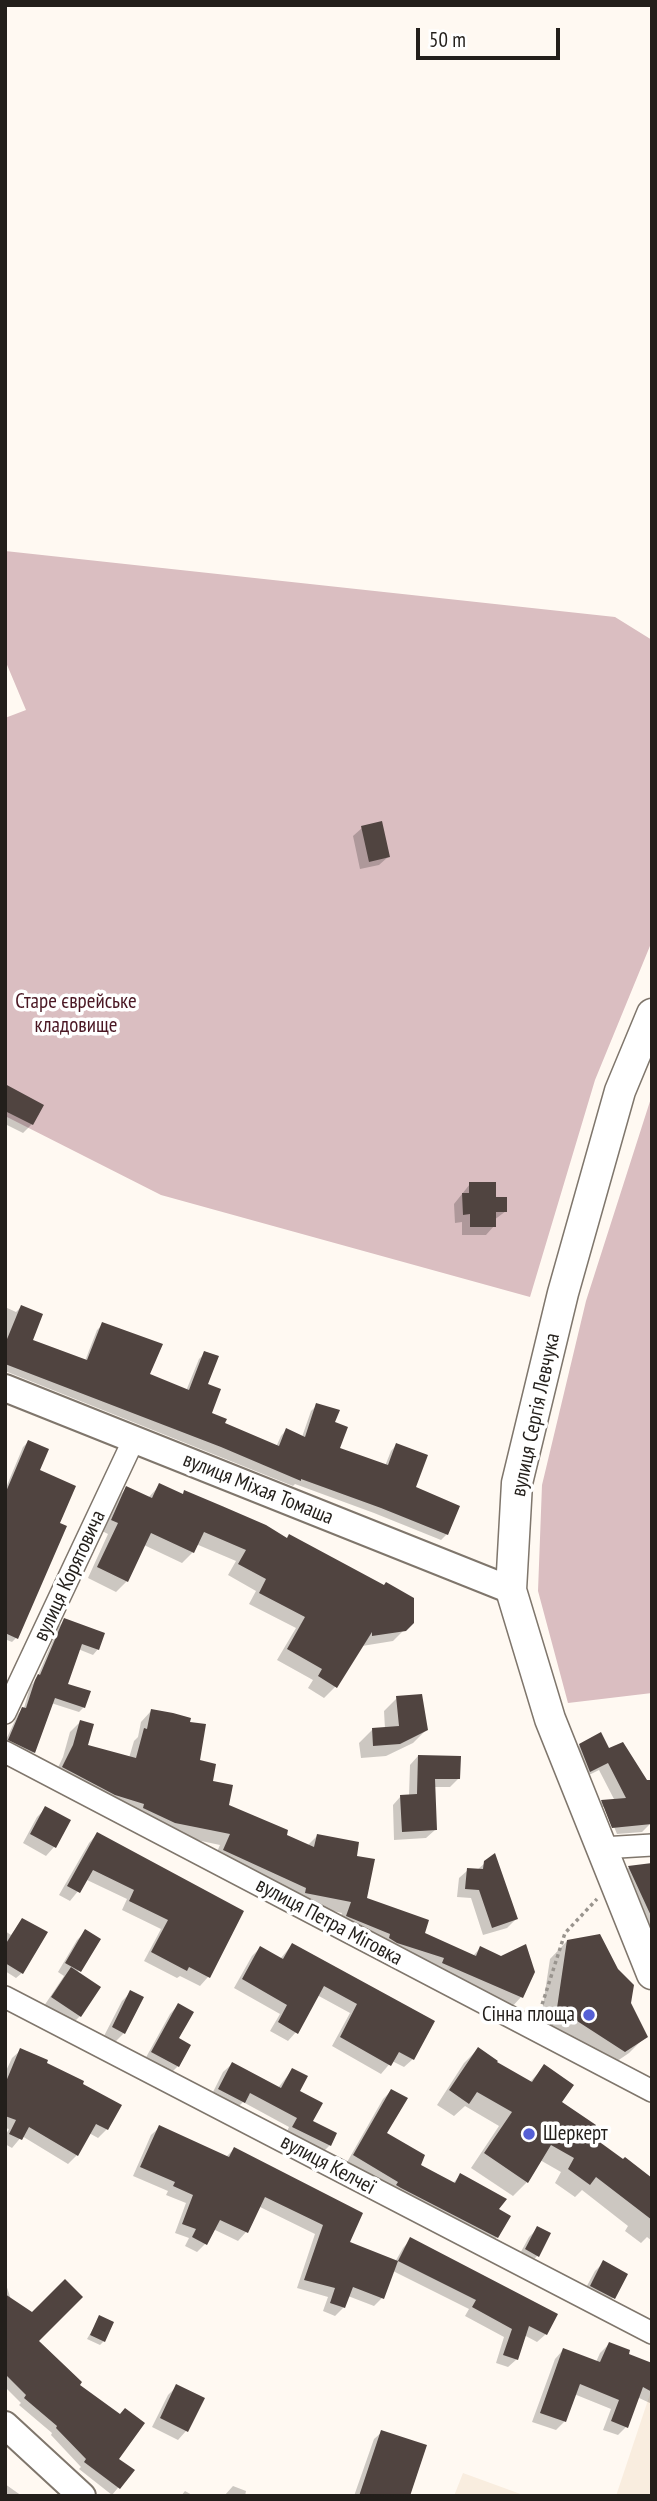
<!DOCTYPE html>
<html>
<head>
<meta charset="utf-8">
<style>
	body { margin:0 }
	#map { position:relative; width:657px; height:2501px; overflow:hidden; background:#fff9f2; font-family:"PT Sans Narrow",sans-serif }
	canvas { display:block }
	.frame { position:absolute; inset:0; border:7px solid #231f1b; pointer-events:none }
	.scale { position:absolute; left:416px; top:28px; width:144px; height:32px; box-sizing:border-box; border:4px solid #231f1b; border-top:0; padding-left:9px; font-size:21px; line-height:24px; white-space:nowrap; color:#231f1b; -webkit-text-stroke:5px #fff; paint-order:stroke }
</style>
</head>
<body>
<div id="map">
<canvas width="657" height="2501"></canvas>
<div class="frame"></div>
<div class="scale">50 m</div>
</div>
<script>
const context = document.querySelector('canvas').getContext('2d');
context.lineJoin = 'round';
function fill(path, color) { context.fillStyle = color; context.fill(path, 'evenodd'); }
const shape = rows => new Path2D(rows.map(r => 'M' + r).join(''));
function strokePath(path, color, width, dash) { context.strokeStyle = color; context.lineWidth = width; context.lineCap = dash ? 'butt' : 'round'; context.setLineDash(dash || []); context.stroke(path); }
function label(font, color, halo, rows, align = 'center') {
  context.font = font + ' "PT Sans Narrow",sans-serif'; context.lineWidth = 7; context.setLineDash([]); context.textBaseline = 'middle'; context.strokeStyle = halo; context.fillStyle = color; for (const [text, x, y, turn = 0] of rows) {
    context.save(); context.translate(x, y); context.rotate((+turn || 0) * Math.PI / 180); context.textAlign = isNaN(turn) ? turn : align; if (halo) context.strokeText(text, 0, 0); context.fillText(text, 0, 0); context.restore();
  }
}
const built = shape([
	[652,2389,652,2496,616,2496,651,2391],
	[463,2473,526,2496,454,2496]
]);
const green = shape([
	[5,551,615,617,652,640,652,941,595,1080,530,1297,161,1195,5,1116,5,718,26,710,5,660],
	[652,1095,652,1693,568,1703,538,1591,542,1485,586,1301]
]);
const shadow = shape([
	[362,828,388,857,379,865,360,869,353,836],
	[5,1086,32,1124,23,1133,5,1124],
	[470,1184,494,1199,506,1211,494,1220,494,1226,486,1235,462,1235,462,1222,455,1223,454,1204],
	[5,1307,16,1312,21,1307,31,1341,85,1361,97,1330,103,1324,148,1375,186,1391,199,1359,205,1353,206,1385,210,1414,223,1424,276,1447,281,1436,286,1430,302,1437,311,1411,317,1405,333,1423,338,1449,385,1466,391,1451,396,1445,413,1488,447,1534,441,1540,374,1513,295,1484,293,1486,5,1371],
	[28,1442,57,1524,16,1638,12,1642,7,1640,5,1644,5,1490,23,1447],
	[160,1485,182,1495,185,1492,412,1622,393,1641,362,1646,335,1687,324,1698,308,1688,313,1680,277,1660,296,1628,249,1604,256,1591,228,1575,236,1561,196,1544,193,1552,182,1563,144,1545,127,1581,116,1592,88,1578,108,1534,102,1531,116,1499,127,1488,148,1498],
	[65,1620,98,1649,93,1655,78,1649,66,1685,84,1707,79,1712,51,1703,34,1752,29,1757,5,1742,18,1714,24,1708,30,1687,37,1678,59,1626],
	[397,1698,426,1730,413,1743,386,1756,361,1758,359,1743,372,1730,385,1729,384,1711],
	[151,1711,198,1762,227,1806,307,1846,318,1835,355,1857,365,1900,423,1934,473,1956,480,1948,533,1972,521,1997,511,2008,337,1927,342,1913,295,1903,213,1861,220,1845,164,1833,53,1778,63,1757,70,1732,80,1722,86,1746,129,1758,134,1741,138,1737,141,1722],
	[580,1745,608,1751,646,1782,651,1823,642,1832,617,1834,606,1807,602,1807,613,1835,604,1836,593,1810,602,1801,615,1801,599,1770,581,1779,571,1754],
	[418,1756,458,1779,450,1787,433,1787,435,1830,426,1838,394,1840,393,1805,401,1796,409,1796,410,1765],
	[46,1808,68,1821,54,1847,46,1856,23,1843,37,1817],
	[97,1834,242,1912,208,1977,200,1986,180,1976,177,1978,144,1961,161,1929,122,1910,127,1899,87,1880,70,1901,59,1895,89,1843],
	[485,1863,516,1919,507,1928,483,1935,471,1898,457,1897,459,1878,468,1870,477,1870],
	[652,1864,652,1946,619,1877,628,1868],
	[22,1920,22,1973,16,1978,5,1971,5,1931,11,1935],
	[86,1931,78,1973,99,1987,80,2016,71,2025,44,2006,64,1976,58,1972,77,1940],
	[567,1941,629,2004,646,2036,629,2053,607,2068,540,2025,550,1959],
	[292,1945,433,2022,413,2059,404,2067,392,2061,381,2074,332,2046,350,2013,317,1995,296,2032,288,2041,270,2031,280,2014,234,1988,252,1956,260,1948,280,1959],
	[131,1992,124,2033,115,2042,104,2036,122,2001],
	[178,2005,178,2066,169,2075,144,2061,170,2014],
	[478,2049,495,2063,529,2083,545,2066,559,2102,587,2135,652,2180,652,2241,647,2237,641,2243,625,2231,628,2226,582,2190,575,2197,555,2183,561,2172,540,2160,527,2182,513,2196,471,2168,499,2126,465,2106,454,2116,437,2105,464,2063],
	[21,2050,107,2129,98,2138,89,2133,77,2155,68,2164,22,2136,12,2148,5,2144,5,2136,9,2129,5,2128,5,2073,12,2058],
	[232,2064,278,2088,292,2070,298,2092,311,2122,330,2145,321,2154,285,2136,289,2127,243,2102,235,2110,210,2098,223,2072],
	[391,2091,385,2134,419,2166,453,2183,461,2175,496,2209,497,2237,488,2245,346,2164,383,2099],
	[160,2127,225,2158,234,2149,347,2243,395,2262,403,2248,411,2239,546,2334,537,2342,524,2335,517,2359,508,2367,496,2363,504,2337,465,2316,469,2309,393,2271,382,2298,374,2306,348,2296,344,2307,335,2316,323,2311,328,2297,297,2288,315,2234,258,2206,246,2232,238,2241,213,2229,206,2243,197,2252,185,2246,189,2238,175,2233,186,2203,166,2195,168,2191,133,2176,151,2135],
	[538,2228,549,2234,537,2256,529,2265,517,2259,529,2237],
	[604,2262,613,2298,605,2306,582,2295,595,2271],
	[5,2281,11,2300,37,2341,78,2385,116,2459,132,2471,112,2495,79,2469,81,2467,51,2435,52,2433,19,2405,21,2403,5,2387],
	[100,2317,104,2341,100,2345,87,2339],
	[609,2344,652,2370,652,2404,637,2397,626,2427,618,2435,603,2430,611,2409,574,2394,564,2422,556,2430,532,2422,555,2359,563,2350,596,2362,600,2353],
	[177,2386,202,2399,186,2431,178,2440,152,2427,168,2395],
	[382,2432,408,2496,354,2496,374,2439],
	[5,2484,22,2496,5,2496],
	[233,2486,246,2491,245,2496,224,2496],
	[185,2491,194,2496,181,2496]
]);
const building = shape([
	[382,821,390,857,369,862,361,826],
	[5,1084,44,1105,33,1125,5,1111],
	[469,1182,496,1182,496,1197,507,1197,507,1212,496,1212,496,1227,470,1227,470,1214,463,1215,462,1193,469,1193],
	[21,1305,43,1314,33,1340,87,1360,102,1322,163,1344,150,1374,189,1390,204,1351,219,1356,208,1384,221,1389,212,1413,227,1419,225,1423,279,1446,286,1428,305,1437,316,1403,340,1410,335,1422,348,1427,340,1448,388,1465,396,1443,428,1455,416,1487,460,1506,448,1535,381,1508,301,1479,301,1481,221,1447,5,1364,5,1344],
	[28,1440,49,1449,40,1470,76,1486,60,1523,67,1526,18,1639,5,1633,5,1494],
	[159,1483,183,1494,184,1490,222,1506,266,1525,287,1538,289,1534,384,1585,386,1582,414,1598,414,1623,406,1631,372,1636,372,1632,337,1688,318,1676,322,1669,287,1649,305,1617,259,1593,266,1579,238,1564,246,1550,204,1532,194,1553,151,1533,128,1582,97,1567,118,1523,111,1520,126,1486,152,1498],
	[64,1618,105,1633,99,1650,82,1644,68,1684,91,1691,85,1708,55,1698,35,1753,8,1740,22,1707,26,1708,35,1680,38,1674,40,1675],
	[422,1694,428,1730,400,1744,373,1746,372,1728,399,1726,396,1696],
	[151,1709,173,1713,191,1718,190,1722,206,1724,200,1760,216,1764,213,1781,233,1785,229,1805,288,1830,287,1835,314,1847,317,1834,359,1842,357,1856,375,1859,367,1898,429,1920,425,1933,476,1956,480,1946,501,1956,526,1944,535,1972,523,1998,442,1963,444,1958,397,1943,389,1938,390,1934,346,1916,351,1902,305,1893,306,1888,223,1850,230,1834,175,1823,143,1808,144,1804,115,1795,62,1767,73,1745,80,1720,94,1724,88,1745,136,1758,144,1728,147,1729],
	[601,1732,609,1748,623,1742,647,1780,652,1780,652,1824,612,1828,601,1800,626,1798,608,1763,590,1772,579,1744],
	[418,1755,461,1756,460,1779,435,1779,437,1830,402,1832,400,1795,417,1794],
	[45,1806,71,1820,56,1848,30,1834],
	[97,1832,244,1911,210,1978,189,1967,187,1971,151,1952,168,1920,129,1901,134,1890,93,1870,80,1893,67,1886],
	[495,1853,518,1919,492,1928,479,1890,465,1889,467,1868,483,1869,484,1861],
	[652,1863,652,1918,628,1866],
	[22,1918,48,1932,23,1974,5,1963,5,1945],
	[85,1929,101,1939,81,1972,65,1963],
	[600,1934,618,1969,634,1985,631,2003,648,2037,625,2052,557,2008,567,1940],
	[292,1943,435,2021,414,2060,399,2052,391,2066,340,2037,357,2004,324,1986,298,2034,278,2022,287,2005,242,1979,260,1946,283,1959],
	[71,1967,101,1987,81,2017,51,1997],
	[130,1990,144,1997,125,2034,112,2027],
	[178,2003,194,2012,179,2038,191,2045,179,2067,151,2052],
	[478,2047,498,2061,497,2062,532,2082,544,2064,574,2085,562,2102,596,2125,590,2135,623,2159,625,2157,652,2178,652,2220,596,2177,590,2185,568,2169,574,2158,551,2145,528,2183,484,2153,512,2112,477,2092,469,2104,449,2090],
	[20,2048,48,2060,47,2063,84,2081,83,2084,122,2105,108,2130,96,2124,78,2156,29,2127,22,2140,9,2134,16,2120,5,2116,5,2084],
	[232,2062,281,2088,292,2068,308,2076,300,2091,323,2103,313,2121,337,2133,331,2146,292,2127,297,2118,250,2093,245,2103,218,2089],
	[391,2089,408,2098,387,2133,425,2155,421,2165,455,2183,460,2173,507,2199,499,2209,511,2216,498,2238,401,2188,396,2185,398,2182,353,2155],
	[159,2125,229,2157,234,2147,363,2213,350,2242,398,2261,384,2299,353,2287,345,2308,330,2303,335,2288,304,2280,323,2225,265,2197,248,2233,220,2220,207,2245,192,2237,196,2229,182,2224,193,2195,173,2186,175,2182,140,2167],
	[537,2226,551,2233,539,2257,525,2249],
	[410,2237,558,2314,547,2335,529,2326,518,2360,503,2355,512,2329,472,2307,476,2300,398,2261],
	[603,2260,628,2274,615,2299,590,2286],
	[65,2279,83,2297,39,2341,82,2382,80,2385,120,2414,125,2408,145,2423,119,2459,135,2470,120,2489,84,2462,86,2459,56,2428,57,2426,24,2398,26,2395,5,2374,5,2294,32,2312],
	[99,2315,114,2322,105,2342,90,2335],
	[609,2342,630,2350,629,2354,652,2363,652,2392,643,2387,628,2428,611,2421,619,2400,580,2384,566,2422,540,2413,563,2348,600,2362],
	[176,2384,205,2398,188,2432,160,2418],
	[381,2430,427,2445,410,2496,359,2496]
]);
const path = shape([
	[540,2011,565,1933,597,1899]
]);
const minor = shape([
	[5,1713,134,1439],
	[5,1752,652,2091],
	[602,1848,652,1845],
	[5,1997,652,2333]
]);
const tertiary = shape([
	[5,1388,511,1590],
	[5,2425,82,2496]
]);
const secondary = shape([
	[652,1014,620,1091,563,1293,517,1483,511,1590,550,1719,652,1974]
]);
const markers = [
	[589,2015,7,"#555fd5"],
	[529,2134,7,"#555fd5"]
];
const parkNames = [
	["Старе єврейське",76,1002],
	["кладовище",76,1026]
];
const streetNames = [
	["вулиця Сергія Левчука",536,1415,-78],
	["вулиця Міхая Томаша",258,1489,22],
	["вулиця Корятовича",70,1576,-65],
	["вулиця Петра Міговка",329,1922,28],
	["вулиця Келчеї",328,2165,28]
];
const poiNames = [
	["Сінна площа",575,2015],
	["Шеркерт",543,2134,"left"]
];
fill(built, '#f9eddf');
fill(green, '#dabec1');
fill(shadow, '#0003');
fill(building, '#504440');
strokePath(minor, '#7f766c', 24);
strokePath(tertiary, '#7f766c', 30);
strokePath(secondary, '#7f766c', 33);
strokePath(path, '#99948e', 3.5, [3.5, 3.5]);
strokePath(minor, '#fff', 21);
strokePath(tertiary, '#fff', 26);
strokePath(secondary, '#fff', 30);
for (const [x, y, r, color] of markers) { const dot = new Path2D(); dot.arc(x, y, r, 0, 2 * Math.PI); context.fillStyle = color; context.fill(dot); strokePath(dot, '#fff', 2.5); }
label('21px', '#4a1723', '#fff', parkNames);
label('21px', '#231f1b', '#fff', streetNames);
label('21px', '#231f1b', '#fff', poiNames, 'right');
</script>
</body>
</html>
